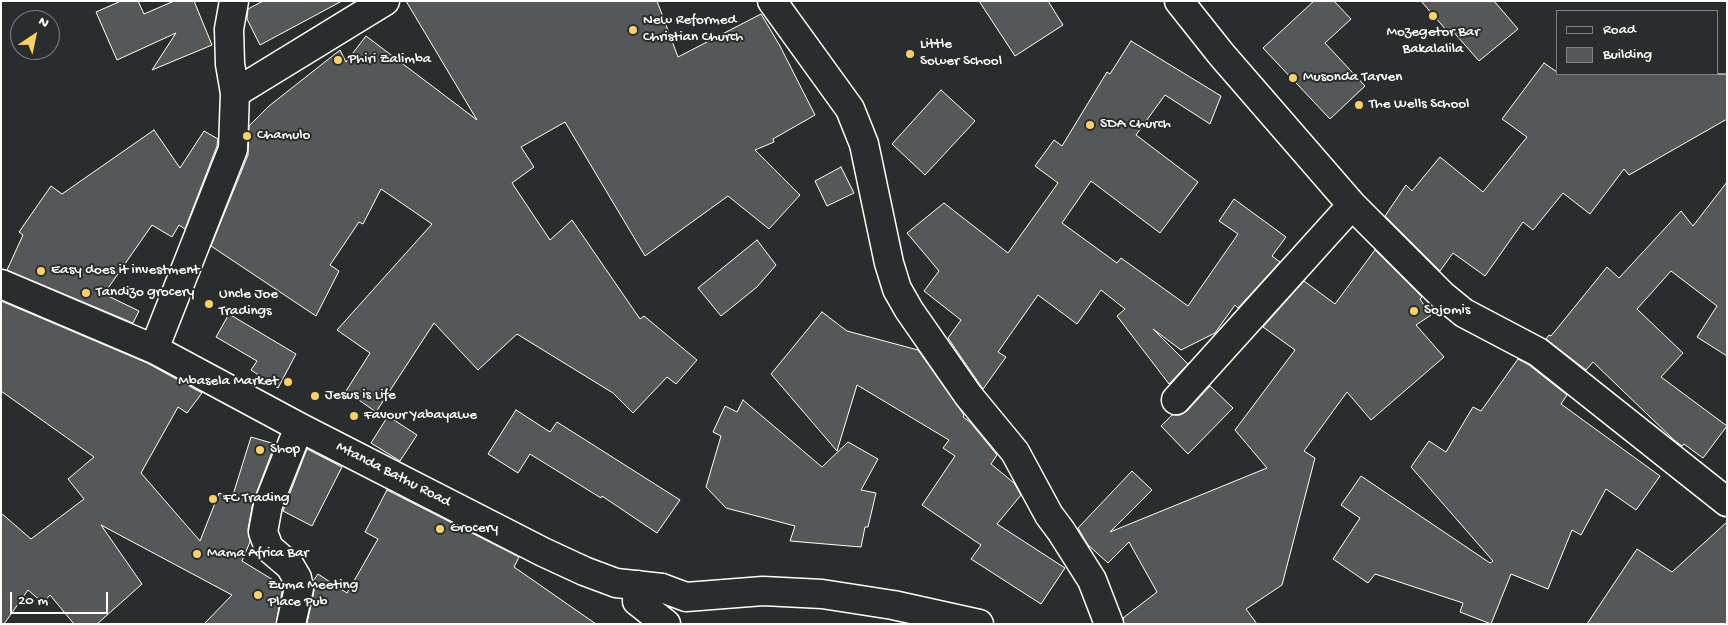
<!DOCTYPE html>
<html>
<head>
<meta charset="utf-8">
<style>
	body { margin:0 }
	#map { position:relative; width:1728px; height:625px; overflow:hidden; background:#2a2d2e; font-family:"Gochi Hand",sans-serif }
	canvas { display:block }
	.frame { position:absolute; inset:0; border:2px solid #fff; pointer-events:none }
	.legend { position:absolute; left:1556px; top:10px; width:162px; height:65px; box-sizing:border-box; background:#2a2d2e; border:1px solid #7f8182; margin:0; padding:6px 9px; list-style:none; font-size:15px; color:#fff }
	.legend li { display:flex; align-items:center; gap:10px; height:25px }
	.legend b { width:25px; border:1px solid #7f8182 }
	.north { position:absolute; left:10px; top:10px; width:50px; height:50px; box-sizing:border-box; background:#2a2d2e; border:1px solid #7f8182; border-radius:50%; rotate:34deg; font-size:14px; font-weight:700; line-height:20px; text-align:center; color:#fff }
	.north::after { content:''; display:block; margin:auto; width:18px; height:22px; background:#ffd166; clip-path:polygon(50% 0,100% 100%,50% 72%,0 100%) }
	.scale { position:absolute; left:10px; top:592px; width:98px; height:22px; box-sizing:border-box; border:2px solid #fff; border-top:0; padding-left:6px; font-size:15px; line-height:18px; white-space:nowrap; color:#fff; -webkit-text-stroke:4px #2a2d2e; paint-order:stroke }
</style>
</head>
<body>
<div id="map">
<canvas width="1728" height="625"></canvas>
<div class="frame"></div>
<ul class="legend">
<li><b style="height:6px;background:#2a2d2e"></b>Road</li>
<li><b style="height:14px;background:#555758"></b>Building</li>
</ul>
<div class="north">N</div>
<div class="scale">20 m</div>
</div>
<script>
const context = document.querySelector('canvas').getContext('2d');
context.lineJoin = 'round';
function fill(path, color) { context.fillStyle = color; context.fill(path, 'evenodd'); }
const shape = rows => new Path2D(rows.map(r => 'M' + r).join(''));
function strokePath(path, color, width, dash) { context.strokeStyle = color; context.lineWidth = width; context.lineCap = dash ? 'butt' : 'round'; context.setLineDash(dash || []); context.stroke(path); }
function label(font, color, halo, rows, align = 'center') {
  context.font = font + ' "Gochi Hand",sans-serif'; context.lineWidth = 4; context.setLineDash([]); context.textBaseline = 'middle'; context.strokeStyle = halo; context.fillStyle = color; for (const [text, x, y, turn = 0] of rows) {
    context.save(); context.translate(x, y); context.rotate((+turn || 0) * Math.PI / 180); context.textAlign = isNaN(turn) ? turn : align; if (halo) context.strokeText(text, 0, 0); context.fillText(text, 0, 0); context.restore();
  }
}
const building = shape([
	[121,1,138,1,144,14,174,1,194,1,212,45,152,70,176,33,117,60,96,12,121,1],
	[263,1,342,1,260,45,247,19,248,9,263,1],
	[406,1,657,1,678,57,761,14,780,46,815,115,773,139,774,142,755,150,800,195,769,229,728,196,645,256,565,122,521,147,534,167,512,183,550,240,572,220,640,319,644,316,697,360,676,384,667,377,633,413,613,393,517,334,478,370,434,323,376,412,346,391,370,353,337,330,432,224,381,189,363,224,359,222,330,265,339,271,316,316,211,246,248,155,249,126,269,106,340,50,346,62,366,36,477,120,406,1],
	[979,1,1048,1,1063,25,1015,56,979,1],
	[1314,1,1334,1,1351,19,1325,43,1365,86,1330,119,1263,48,1314,1],
	[1421,1,1494,1,1518,29,1479,61,1450,28,1447,31,1421,1],
	[1131,41,1221,96,1210,124,1165,95,1136,135,1198,182,1160,233,1091,181,1062,223,1117,263,1121,258,1188,306,1238,234,1219,221,1234,199,1286,237,1272,256,1280,262,1238,308,1235,305,1215,333,1181,350,1153,329,1188,364,1169,384,1117,316,1125,309,1101,290,1077,324,1038,295,998,352,1006,357,983,389,948,338,961,320,924,291,939,271,907,233,944,203,1008,253,1058,183,1035,166,1054,140,1062,146,1107,72,1110,74,1131,41],
	[1544,63,1557,72,1557,74,1727,74,1727,119,1629,175,1624,169,1590,214,1563,193,1533,230,1523,222,1485,276,1453,253,1440,271,1385,216,1406,185,1412,191,1440,157,1483,192,1527,137,1502,119,1544,63],
	[941,90,975,121,925,175,892,144,941,90],
	[154,130,180,168,204,131,218,139,217,146,185,229,179,225,172,237,152,225,104,294,139,311,133,323,7,270,23,235,19,232,51,186,62,194,154,130],
	[841,167,854,193,827,206,815,181,841,167],
	[1727,182,1727,356,1697,337,1717,306,1671,271,1637,309,1683,353,1661,377,1727,426,1703,458,1684,444,1682,446,1674,440,1593,362,1586,370,1546,339,1549,335,1551,336,1607,267,1619,278,1681,211,1693,226,1727,182],
	[757,240,776,265,757,287,721,316,698,288,757,240],
	[1375,250,1422,297,1420,299,1431,315,1416,325,1444,357,1371,420,1347,392,1304,451,1315,458,1282,585,1246,609,1257,624,1124,624,1123,618,1157,592,1129,542,1108,563,1088,545,1078,528,1132,471,1152,490,1110,532,1267,468,1235,430,1295,350,1263,327,1304,281,1335,304,1375,250],
	[1,301,147,363,202,393,187,413,178,407,141,473,200,541,219,493,232,498,251,437,275,444,253,502,248,529,250,542,242,561,283,586,276,624,204,624,232,595,101,525,142,584,97,624,74,624,50,595,43,603,28,590,4,624,1,624,1,513,31,539,84,499,68,479,94,457,1,391,1,301],
	[822,312,847,331,918,350,964,415,963,417,970,422,997,455,991,464,1014,483,1021,495,997,524,1065,568,1041,604,971,559,981,545,922,505,955,456,943,448,949,440,857,385,837,451,771,374,822,312],
	[229,314,296,354,278,388,251,370,257,361,216,337,229,314],
	[1518,359,1529,365,1567,395,1561,404,1660,476,1636,510,1606,489,1581,535,1572,530,1548,589,1511,574,1491,624,1460,612,1463,603,1375,574,1368,583,1333,559,1360,518,1341,505,1361,476,1490,563,1493,561,1411,467,1429,441,1446,452,1473,407,1481,411,1518,359],
	[1210,386,1233,408,1188,454,1161,426,1172,415,1180,415,1187,411,1210,386],
	[743,400,822,467,848,442,878,459,861,490,876,493,868,527,865,527,861,547,790,541,795,526,726,508,706,487,721,436,713,432,725,406,737,412,743,400],
	[516,410,550,432,557,422,680,500,657,533,602,496,601,498,530,454,518,473,488,454,516,410],
	[388,416,417,435,400,461,371,443,388,416],
	[307,449,342,467,312,526,283,511,307,449],
	[387,490,519,557,514,567,596,624,307,624,314,591,313,581,318,574,347,593,378,539,365,532,387,490],
	[1727,522,1727,624,1587,624,1637,549,1672,572,1727,522]
]);
const minor = shape([
	[772,1,850,109,864,144,889,263,897,289,909,310,968,395,1015,452,1049,515,1061,531,1092,580,1109,624],
	[1179,1,1221,54,1352,205,1442,295,1464,313,1538,352,1727,502],
	[235,93,385,1],
	[1,284,154,349,299,427,543,552,584,571,616,583,662,588,686,597,763,591,822,594,893,605,979,624],
	[154,349,233,149,235,93,230,64,229,29,234,1],
	[1176,400,1352,205],
	[638,585,637,601,666,624],
	[291,624,299,588,297,578,290,566,269,548,263,532,268,505,299,427]
]);
const markers = [
	[1433,16,5,"#ffd166"],
	[633,30,5,"#ffd166"],
	[910,54,5,"#ffd166"],
	[338,60,5,"#ffd166"],
	[1293,78,5,"#ffd166"],
	[1359,105,5,"#ffd166"],
	[1090,125,5,"#ffd166"],
	[247,136,5,"#ffd166"],
	[41,271,5,"#ffd166"],
	[86,293,5,"#ffd166"],
	[209,304,5,"#ffd166"],
	[1414,311,5,"#ffd166"],
	[288,382,5,"#ffd166"],
	[315,396,5,"#ffd166"],
	[354,416,5,"#ffd166"],
	[260,450,5,"#ffd166"],
	[213,499,5,"#ffd166"],
	[440,529,5,"#ffd166"],
	[197,554,5,"#ffd166"],
	[258,595,5,"#ffd166"]
];
const poiNames = [
	["New Reformed",643,21],
	["Christian Church",643,38],
	["Mozegetor Bar",1433,33,"center"],
	["Bakalalila",1433,50,"center"],
	["Little",920,45],
	["Sower School",920,62],
	["Phiri Zalimba",348,60],
	["Musonda Tarven",1303,78],
	["The Wells School",1369,105],
	["SDA Church",1100,125],
	["Chamulo",257,136],
	["Easy does it investment",51,271],
	["Tandizo grocery",96,293],
	["Uncle Joe",219,295],
	["Tradings",219,312],
	["Sojomis",1424,311],
	["Mbasela Market",278,382,"right"],
	["Jesus is Life",325,396],
	["Favour Yabayawe",364,416],
	["Shop",270,450],
	["FC Trading",223,499],
	["Grocery",450,529],
	["Mama Africa Bar",207,554],
	["Zuma Meeting",268,586],
	["Place Pub",268,603]
];
const streetNames = [
	["Mtanda Bathu Road",393,475,27]
];
fill(building, '#555758');
strokePath(building, '#fff', 1);
strokePath(minor, '#fff', 31);
strokePath(minor, '#2a2d2e', 28);
for (const [x, y, r, color] of markers) { const dot = new Path2D(); dot.arc(x, y, r, 0, 2 * Math.PI); context.fillStyle = color; context.fill(dot); strokePath(dot, '#2a2d2e', 2); }
label('15px', '#fff', '#2a2d2e', poiNames, 'left');
label('15px', '#fff', '#2a2d2e', streetNames);
</script>
</body>
</html>
